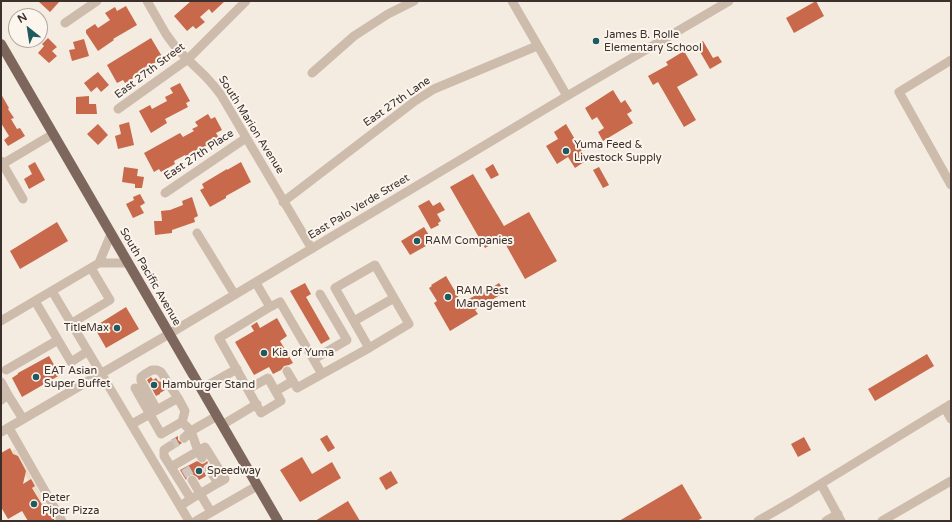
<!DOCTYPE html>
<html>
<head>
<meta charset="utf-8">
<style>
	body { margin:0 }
	#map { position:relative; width:952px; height:522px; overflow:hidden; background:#f4ebe1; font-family:"Varela Round",sans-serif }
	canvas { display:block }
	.frame { position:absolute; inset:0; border:2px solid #3b302b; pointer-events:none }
	.north { position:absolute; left:8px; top:8px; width:40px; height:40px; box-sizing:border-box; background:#fbf5ee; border:1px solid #aea6a0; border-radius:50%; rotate:330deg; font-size:11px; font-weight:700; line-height:16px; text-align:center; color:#3b302b }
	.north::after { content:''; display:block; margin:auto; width:14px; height:18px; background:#1f5a5e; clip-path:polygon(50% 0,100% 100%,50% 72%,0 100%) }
</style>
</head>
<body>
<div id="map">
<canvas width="952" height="522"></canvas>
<div class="frame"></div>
<div class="north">N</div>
</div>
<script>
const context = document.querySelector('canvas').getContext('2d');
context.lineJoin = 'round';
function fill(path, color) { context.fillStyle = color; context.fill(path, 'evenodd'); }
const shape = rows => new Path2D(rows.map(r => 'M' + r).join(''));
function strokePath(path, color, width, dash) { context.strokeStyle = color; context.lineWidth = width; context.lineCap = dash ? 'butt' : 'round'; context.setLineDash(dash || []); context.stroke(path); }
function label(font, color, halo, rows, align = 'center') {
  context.font = font + ' "Varela Round",sans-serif'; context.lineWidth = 4; context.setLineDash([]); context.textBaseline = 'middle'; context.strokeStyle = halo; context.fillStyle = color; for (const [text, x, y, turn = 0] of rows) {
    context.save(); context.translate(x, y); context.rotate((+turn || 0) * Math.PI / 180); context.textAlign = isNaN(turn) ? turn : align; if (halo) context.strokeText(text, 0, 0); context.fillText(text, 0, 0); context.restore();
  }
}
const plaza = shape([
	[15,449,56,521,52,521,11,451]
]);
const building = shape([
	[38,1,60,1,50,12],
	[191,1,225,1,212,13,209,9,200,17,205,22,196,29,193,26,187,31,174,16],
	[816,1,824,16,794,33,786,18],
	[126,6,137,25,113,39,114,40,98,51,86,33,86,30,95,24,98,28,110,20,105,13,115,7,117,11],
	[48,38,57,47,52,51,57,56,49,63,38,53,44,46,42,44],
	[151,38,163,58,134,75,135,77,125,83,123,80,117,83,107,65],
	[84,39,89,56,72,61,69,50,75,49,73,42],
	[703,41,713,58,718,56,722,62,710,69,696,45],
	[684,51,698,75,677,87,696,120,684,127,658,82,653,85,648,76,668,65,666,62],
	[98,72,109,85,101,92,97,87,91,92,84,83],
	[180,83,190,101,186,103,188,107,165,119,167,123,151,133,139,111,150,105,152,109,167,101,165,97,173,93,170,88],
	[613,90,621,103,625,100,632,111,627,114,633,123,603,141,598,132,604,128,597,117,592,120,585,108],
	[1,94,9,108,8,109,14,118,11,119,17,129,20,128,25,136,8,146,4,140,9,136,1,123],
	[89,96,89,104,96,104,97,114,76,114,76,97],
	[208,114,211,119,215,117,222,130,216,133,219,138,197,151,197,152,187,158,185,155,174,161,175,164,161,172,159,169,154,172,144,153,180,133,183,137,194,131,192,129,198,126,195,122],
	[129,122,134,145,118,149,115,136,121,134,119,125],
	[98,124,108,135,98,145,87,134],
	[566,124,587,160,575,168,568,157,557,164,546,146,558,139,554,132],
	[35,162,45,180,29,189,24,179,32,174,28,166],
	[241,162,251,182,226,196,226,198,210,207,200,190,204,188,202,184,227,169,227,170],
	[493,164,499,175,491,179,485,169],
	[124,167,138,169,137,176,144,177,142,188,135,188,135,184,122,182],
	[599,167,609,185,603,188,593,170],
	[473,174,504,226,529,212,557,261,525,279,502,238,485,248,450,187],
	[140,194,145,203,140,206,144,213,133,218,126,204,134,200,133,197],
	[192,197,198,216,194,218,195,222,172,230,172,233,155,235,154,221,162,221,161,211,170,210,183,205,182,201],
	[429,200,433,206,440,202,445,210,437,214,441,221,438,223,439,225,431,229,418,206],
	[57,222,68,241,20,269,10,251],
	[424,227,433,242,410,255,401,241],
	[446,276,462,303,483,291,484,293,499,283,505,292,475,310,478,314,450,331,434,303,437,301,429,288,432,286,431,285],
	[305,283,311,294,306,297,330,339,321,344,290,291],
	[126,307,139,329,106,348,94,327],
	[277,318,287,336,280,341,293,363,289,365,284,366,281,370,273,374,269,367,254,375,235,342,254,331,251,326,257,322,260,328],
	[927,354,934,366,875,401,868,389],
	[49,356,60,375,22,397,12,378,18,374,18,373],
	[151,377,153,380,156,378,159,382,160,381,165,390,160,393,160,394,156,396,147,380],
	[327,435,335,448,328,452,320,439],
	[178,436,178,440,182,443,176,447,175,442,171,440],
	[804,437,811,450,798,457,791,444],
	[10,448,13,454,18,456,26,471,23,484,31,479,35,486,32,488,49,516,51,515,55,521,28,521,22,511,8,519,1,507,1,453],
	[302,457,312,474,332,462,341,478,300,502,280,470],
	[197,461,202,464,205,463,207,461,208,463,204,466,203,469,206,476,199,480,197,477,192,474,187,477,186,480,180,470],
	[391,471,398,483,386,490,379,478],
	[682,484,702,518,697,521,619,521],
	[348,501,360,521,315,521]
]);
const minorTunnel = shape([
	[170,446,184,438],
	[185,468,192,480]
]);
const minor = shape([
	[147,1,166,34,177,49,205,76,214,86,221,95,312,249],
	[512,1,567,96],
	[65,23,97,1],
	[951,60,899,92,951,185],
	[312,73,354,36,388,14,414,1],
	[118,109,188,59,246,1],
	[1,161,23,199],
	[1,165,53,134],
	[165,193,246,138],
	[283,202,415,101,434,89,537,46],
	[197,233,235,295],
	[99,263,111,234],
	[256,283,270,307,280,302,322,374,297,388,287,371],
	[52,291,189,521],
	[35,301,58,340],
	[1,321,99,263,127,263],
	[354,321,394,298],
	[72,323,110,300,91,268],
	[314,359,347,340,320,294],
	[6,370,58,340,71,362,88,351],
	[322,374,369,348,409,324,375,265,335,288,369,348],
	[1,382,8,395,1,400],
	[135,388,161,434,182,422,191,431,198,451,202,458],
	[201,389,237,369],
	[248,389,268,378,281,401,261,413,219,338,270,307],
	[276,391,293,381],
	[8,395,23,419],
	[945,408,951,419],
	[157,410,141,381,141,377,145,374,152,370,157,370,161,372,178,398,185,411,182,422],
	[132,424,178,398],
	[222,425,257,404],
	[9,428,62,521],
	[1,432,169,334,567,96,729,1],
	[184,438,191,431,217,416],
	[170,446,164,450,164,456,191,499,180,506],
	[171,467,205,447,225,479,218,483],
	[192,480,211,512],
	[821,484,841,521],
	[191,499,218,483,209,469],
	[196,521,257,486],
	[758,521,791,502,951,404],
	[826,521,838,514],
	[882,521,951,481]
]);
const major = shape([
	[1,44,278,521]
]);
const markers = [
	[596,41,4,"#1f5a5e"],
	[566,151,4,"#1f5a5e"],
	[417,241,4,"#1f5a5e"],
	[448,297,4,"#1f5a5e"],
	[117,328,4,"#1f5a5e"],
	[264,353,4,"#1f5a5e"],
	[36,377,4,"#1f5a5e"],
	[154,385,4,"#1f5a5e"],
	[199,471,4,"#1f5a5e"],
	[34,504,4,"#1f5a5e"]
];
const poiNames = [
	["James B. Rolle",604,35],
	["Elementary School",604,48],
	["Yuma Feed &",574,145],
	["Livestock Supply",574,158],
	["RAM Companies",425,241],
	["RAM Pest",456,291],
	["Management",456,304],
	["TitleMax",109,328,"right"],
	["Kia of Yuma",272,353],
	["EAT Asian",44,371],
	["Super Buffet",44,384],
	["Hamburger Stand",162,385],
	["Speedway",207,471],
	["Peter",42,498],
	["Piper Pizza",42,511]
];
const streetNames = [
	["East 27th Street",150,71,-37],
	["East 27th Lane",397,102,-35],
	["South Marion Avenue",251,125,58],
	["East 27th Place",199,155,-34],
	["East Palo Verde Street",359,207,-31],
	["South Pacific Avenue",150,277,60]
];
fill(plaza, '#ecdcc8');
fill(building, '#c8694b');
strokePath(minorTunnel, '#cfc6bd', 9, [9, 4.5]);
strokePath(minor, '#cdbbac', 9);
strokePath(major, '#7d675c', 10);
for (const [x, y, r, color] of markers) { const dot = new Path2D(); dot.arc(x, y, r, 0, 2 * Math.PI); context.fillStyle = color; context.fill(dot); strokePath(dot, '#fbf5ee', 1.5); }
label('11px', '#3b302b', '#fbf5ee', poiNames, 'left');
label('11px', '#3b302b', '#fbf5ee', streetNames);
</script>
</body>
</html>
